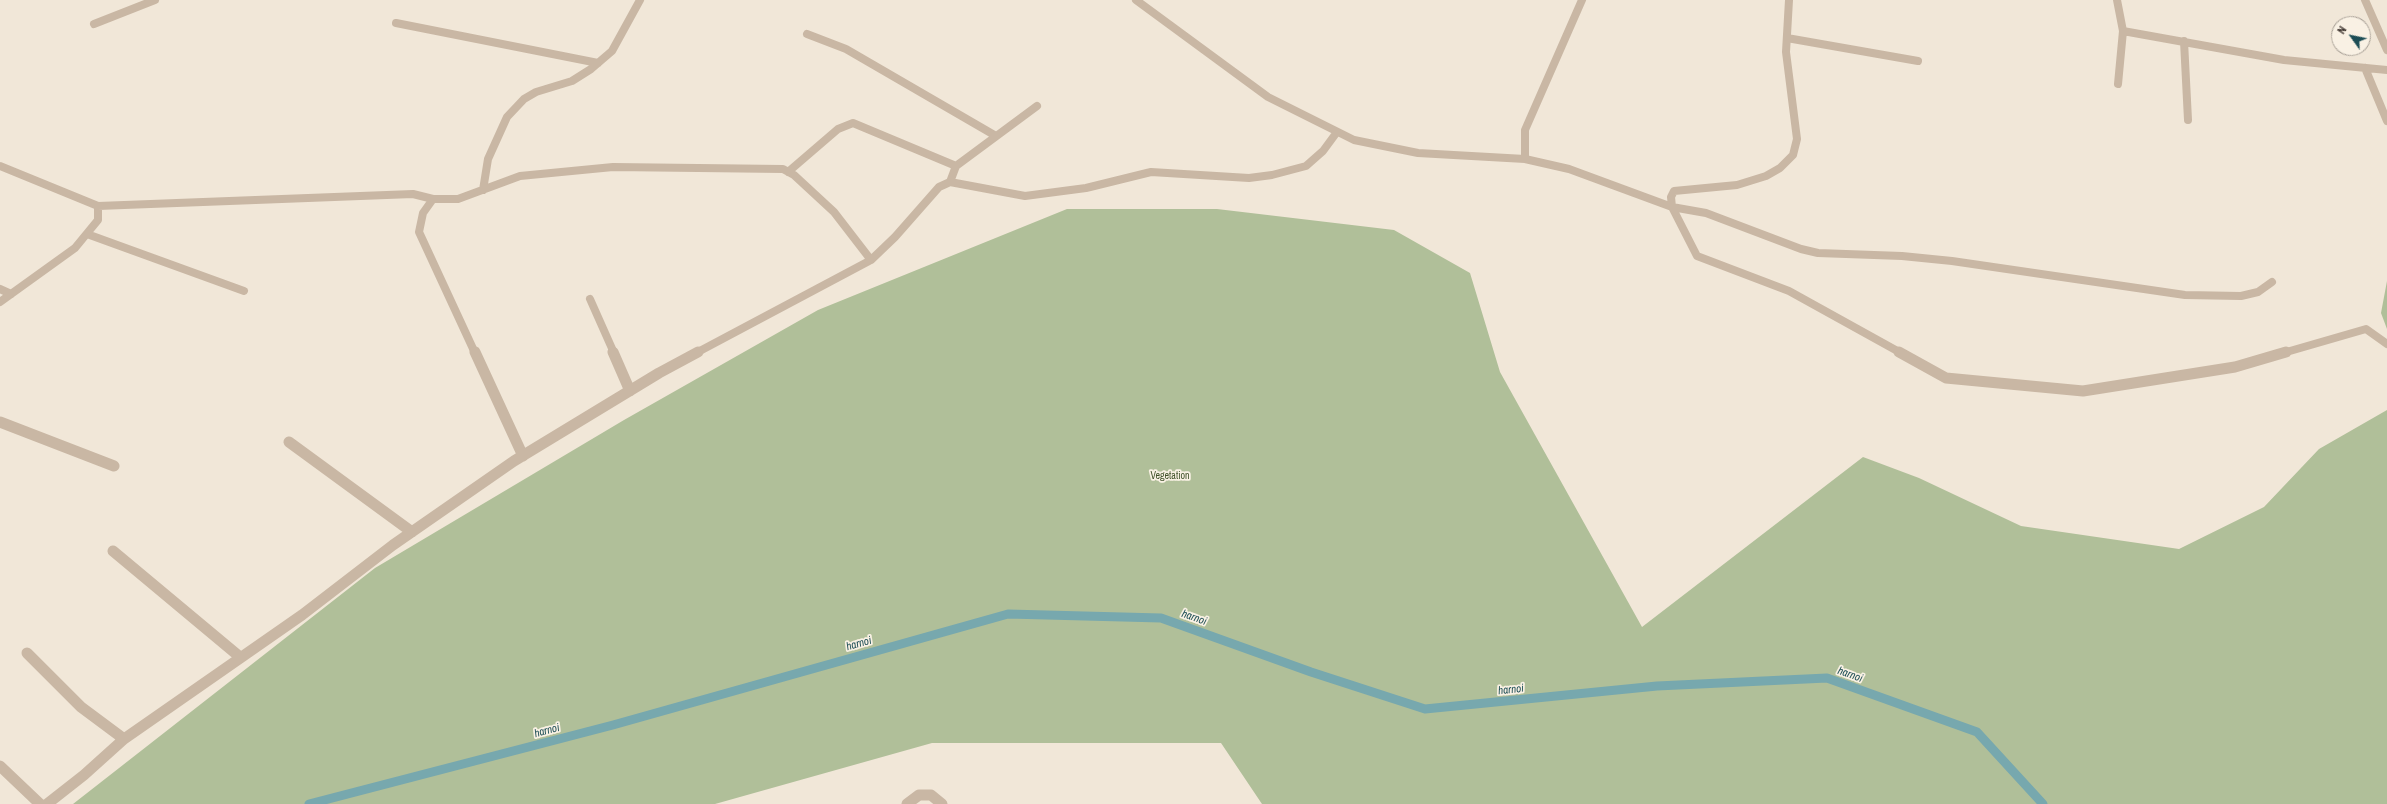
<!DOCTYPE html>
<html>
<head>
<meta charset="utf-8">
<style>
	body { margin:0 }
	#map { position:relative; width:2387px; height:804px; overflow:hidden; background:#f1e7d8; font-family:"Archivo Narrow",sans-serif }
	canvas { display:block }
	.north { position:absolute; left:2331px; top:16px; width:40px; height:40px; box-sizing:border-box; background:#f9f1e4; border:1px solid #aaa298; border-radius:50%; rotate:303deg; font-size:11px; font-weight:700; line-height:16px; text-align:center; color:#342b26 }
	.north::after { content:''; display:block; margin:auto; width:14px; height:18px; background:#1c4d55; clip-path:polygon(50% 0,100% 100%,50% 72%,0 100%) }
</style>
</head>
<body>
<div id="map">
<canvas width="2387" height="804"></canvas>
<div class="north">N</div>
</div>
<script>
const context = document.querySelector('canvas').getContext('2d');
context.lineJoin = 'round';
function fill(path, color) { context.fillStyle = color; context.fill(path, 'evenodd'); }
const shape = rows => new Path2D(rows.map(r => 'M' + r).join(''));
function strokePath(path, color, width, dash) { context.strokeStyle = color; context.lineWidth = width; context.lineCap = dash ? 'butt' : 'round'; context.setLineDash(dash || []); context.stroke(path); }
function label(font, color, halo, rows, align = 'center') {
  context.font = font + ' "Archivo Narrow",sans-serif'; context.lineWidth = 3.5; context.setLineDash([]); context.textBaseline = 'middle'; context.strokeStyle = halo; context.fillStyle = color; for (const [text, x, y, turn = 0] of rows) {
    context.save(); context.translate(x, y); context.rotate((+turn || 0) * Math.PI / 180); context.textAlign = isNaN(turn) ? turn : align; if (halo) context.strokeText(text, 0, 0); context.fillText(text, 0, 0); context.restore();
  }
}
const green = shape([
	[1067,209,1217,209,1394,230,1470,273,1500,372,1642,627,1863,457,1919,478,2021,526,2179,549,2264,507,2319,449,2387,410,2387,804,1262,804,1221,743,932,743,715,804,73,804,375,568,624,420,818,310],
	[2387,281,2387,329,2381,313]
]);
const stream = shape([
	[309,804,613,725,1008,614,1161,618,1311,672,1425,709,1657,686,1827,678,1977,732,2043,804]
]);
const minorFar1 = shape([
	[1136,0,1268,97,1354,140,1418,153,1525,159,1569,169,1672,207,1706,213,1801,249,1818,253,1902,256,1952,261,2185,295,2241,296,2258,292,2272,282],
	[1789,0,1786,52,1797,139,1793,155,1780,168,1766,176,1737,185,1674,191,1671,197,1672,207,1697,256,1789,291,1901,353],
	[2117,0,2123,31,2118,84],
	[2365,0,2387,50],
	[396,23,598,63],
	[94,24,155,0],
	[2123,31,2284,60,2387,70],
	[807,34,846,49,996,136],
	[1787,38,1918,61],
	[2184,41,2188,120],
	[2365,68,2387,121],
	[1525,159,1525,130,1582,0],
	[0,166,98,206,413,194,433,199,458,199,520,176,613,167,783,169,794,175,834,212,871,260],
	[788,172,838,129,853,123,956,166],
	[950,182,956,166,1037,106],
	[483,190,488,159,507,117,524,99,536,92,572,81,591,69,612,51,640,0],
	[433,199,423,213,419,232,475,353],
	[87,234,244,291],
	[0,289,11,294],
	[590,299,614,353],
	[0,302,75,248,98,220,98,206],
	[696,353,871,260,895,237,939,187,950,182,1025,196,1086,188,1151,172,1249,178,1272,175,1306,166,1323,151,1337,132],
	[2283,353,2366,329,2387,344]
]);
const minor = shape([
	[475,352,523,456],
	[613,352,630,391],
	[1899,352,1946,378,2083,391,2235,367,2286,352],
	[0,422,114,466],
	[289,442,412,532],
	[113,551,240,657],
	[27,653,81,707,124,739],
	[0,766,40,804],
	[47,804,84,775,124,739,302,615,393,545,514,461,659,373,698,352],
	[907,804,919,795,931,795,942,804]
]);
const parkNames = [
	["Vegetation",1170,476]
];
const waterNames = [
	["harnoi",1194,618,20],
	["harnoi",859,644,-16],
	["harnoi",1850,675,20],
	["harnoi",1511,690,-6],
	["harnoi",547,731,-15]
];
fill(green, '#b0bf99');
strokePath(stream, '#77a8ae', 9);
strokePath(minorFar1, '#c9b7a4', 8);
strokePath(minor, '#c9b7a4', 11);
label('10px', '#41522a', '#f9f1e4', parkNames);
label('italic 11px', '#1c4d55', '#f9f1e4', waterNames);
</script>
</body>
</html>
